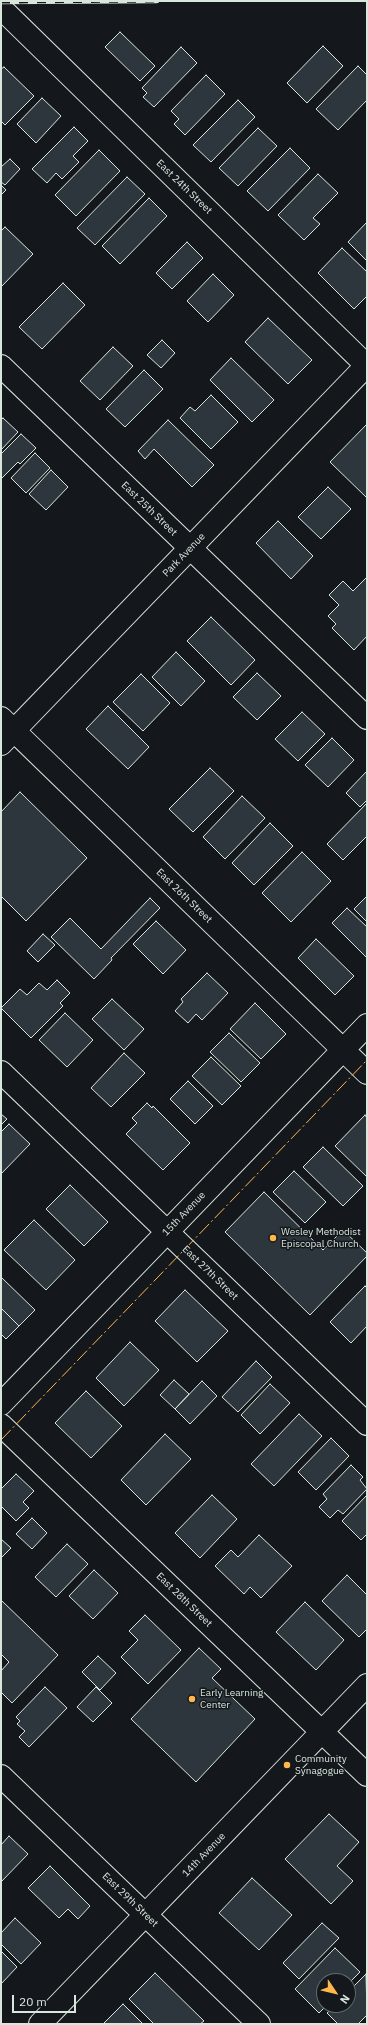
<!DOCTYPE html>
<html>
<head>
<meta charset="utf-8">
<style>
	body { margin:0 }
	#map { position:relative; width:368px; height:2025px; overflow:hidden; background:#14181c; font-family:"IBM Plex Sans",sans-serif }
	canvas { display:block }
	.frame { position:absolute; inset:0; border:2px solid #d8e6dc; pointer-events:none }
	.north { position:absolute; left:316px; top:1973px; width:40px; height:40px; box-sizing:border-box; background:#14181c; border:1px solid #626a69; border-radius:50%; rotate:125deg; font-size:11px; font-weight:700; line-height:16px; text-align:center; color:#d8e6dc }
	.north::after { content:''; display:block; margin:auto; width:14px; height:18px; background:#ffb74d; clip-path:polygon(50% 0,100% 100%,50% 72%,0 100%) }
	.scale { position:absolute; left:12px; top:1995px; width:64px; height:18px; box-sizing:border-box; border:2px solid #d8e6dc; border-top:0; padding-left:5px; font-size:12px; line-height:14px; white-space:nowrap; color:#d8e6dc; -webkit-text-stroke:3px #14181c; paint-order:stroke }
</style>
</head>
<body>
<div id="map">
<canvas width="368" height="2025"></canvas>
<div class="frame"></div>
<div class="north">N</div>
<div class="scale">20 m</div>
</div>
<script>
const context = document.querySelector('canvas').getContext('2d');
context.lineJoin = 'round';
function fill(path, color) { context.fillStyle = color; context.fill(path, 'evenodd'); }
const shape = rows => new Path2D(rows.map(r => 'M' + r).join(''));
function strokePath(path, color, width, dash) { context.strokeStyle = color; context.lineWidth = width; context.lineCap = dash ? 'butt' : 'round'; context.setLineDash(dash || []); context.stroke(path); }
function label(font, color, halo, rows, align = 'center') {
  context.font = font + ' "IBM Plex Sans",sans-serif'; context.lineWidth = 3; context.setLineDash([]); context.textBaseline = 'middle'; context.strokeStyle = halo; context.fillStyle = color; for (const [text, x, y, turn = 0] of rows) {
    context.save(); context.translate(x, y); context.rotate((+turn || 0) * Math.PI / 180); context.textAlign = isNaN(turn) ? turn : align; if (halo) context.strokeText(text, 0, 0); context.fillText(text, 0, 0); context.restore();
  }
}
const building = shape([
	[120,32,155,66,140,81,105,47,120,32],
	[323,46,343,66,307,103,287,83,323,46],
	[181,47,197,63,154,107,143,97,147,93,142,88,181,47],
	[358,66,367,75,367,100,338,130,316,109,358,66],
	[4,67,34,96,5,125,1,121,1,69,4,67],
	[206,75,225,94,185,135,174,124,179,119,171,111,206,75],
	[42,98,61,116,36,143,17,124,42,98],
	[238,100,255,117,211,162,193,145,238,100],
	[74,127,88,141,73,156,79,162,62,179,56,173,47,183,32,169,74,127],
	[258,128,277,146,238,186,219,168,258,128],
	[290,148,310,168,268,211,247,191,290,148],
	[99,150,120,171,76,216,55,195,99,150],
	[10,159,20,169,5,185,1,182,1,167,10,159],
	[318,174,338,193,313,218,320,224,304,240,278,215,318,174],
	[127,177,145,194,95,245,77,228,127,177],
	[1,185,6,190,1,195,1,185],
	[149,198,167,216,120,264,102,246,149,198],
	[367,222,367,261,348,242,367,222],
	[5,227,33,254,1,287,1,231,5,227],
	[187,242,203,258,172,289,156,273,187,242],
	[342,248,367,272,367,296,354,309,318,273,342,248],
	[213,274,234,295,208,322,187,301,213,274],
	[63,283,85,305,42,349,19,327,63,283],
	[268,318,312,360,288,384,245,342,268,318],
	[162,340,175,353,161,368,147,355,162,340],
	[113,347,133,366,100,400,80,381,113,347],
	[231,358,274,400,252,422,210,380,231,358],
	[144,370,163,389,125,427,106,409,144,370],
	[211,395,238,422,211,449,180,418,190,407,195,411,211,395],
	[3,418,18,432,1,450,1,420,3,418],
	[168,420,214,465,192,487,154,449,145,459,138,451,168,420],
	[367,424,367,498,330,462,367,424],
	[21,434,36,448,20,464,18,462,1,479,1,454,21,434],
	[35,453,50,468,26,493,11,478,35,453],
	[51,470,68,487,46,510,29,494,51,470],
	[328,487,351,509,321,539,298,517,328,487],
	[278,521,313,556,291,579,256,543,278,521],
	[367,577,367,636,354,650,332,628,336,624,328,616,339,605,329,595,343,581,353,591,367,577],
	[211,617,255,660,231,685,187,641,211,617],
	[176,652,205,681,181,706,152,677,176,652],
	[257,673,281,696,257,720,233,697,257,673],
	[141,674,170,703,143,731,113,702,141,674],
	[108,706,149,747,128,769,86,729,108,706],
	[302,712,325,734,298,761,275,739,302,712],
	[332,738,354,760,328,787,305,765,332,738],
	[210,768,234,791,193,832,169,809,210,768],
	[367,771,367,800,360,807,346,793,367,771],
	[20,792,87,858,26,921,1,896,1,812,20,792],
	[242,796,265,818,225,859,203,837,242,796],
	[367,803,367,836,343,860,327,844,367,803],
	[270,823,293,846,254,885,232,863,270,823],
	[302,852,331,881,291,922,262,893,302,852],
	[367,896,367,922,354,909,367,896],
	[150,898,160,908,111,958,112,960,94,979,51,937,70,918,101,949,150,898],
	[347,908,367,927,367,958,332,923,347,908],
	[156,921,186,950,163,974,133,944,156,921],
	[43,934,55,945,38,962,27,951,43,934],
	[316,939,354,976,335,995,298,958,316,939],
	[207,973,228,993,202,1020,196,1014,188,1023,175,1011,183,1002,181,999,207,973],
	[57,980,70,993,60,1003,63,1006,31,1038,1,1008,20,989,27,995,39,983,47,990,57,980],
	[112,999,144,1029,124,1050,92,1019,112,999],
	[255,1003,286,1034,261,1059,230,1029,255,1003],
	[65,1013,93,1040,67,1067,39,1040,65,1013],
	[229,1033,260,1063,241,1082,210,1052,229,1033],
	[124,1053,145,1073,111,1107,91,1088,124,1053],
	[211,1057,241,1086,222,1105,192,1076,211,1057],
	[188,1081,213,1106,195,1124,170,1099,188,1081],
	[147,1103,152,1108,153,1106,190,1143,163,1170,126,1134,137,1123,132,1118,147,1103],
	[1,1114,7,1119,1,1125,1,1114],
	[365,1115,367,1118,367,1177,335,1146,365,1115],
	[9,1124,30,1144,1,1174,1,1132,9,1124],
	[323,1147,363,1186,343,1206,303,1167,323,1147],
	[294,1171,326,1202,305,1223,273,1192,294,1171],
	[70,1185,108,1222,84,1246,46,1209,70,1185],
	[264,1192,323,1250,343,1230,367,1253,367,1256,310,1315,225,1232,264,1192],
	[34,1220,75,1260,46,1290,4,1250,34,1220],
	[1,1277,35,1310,19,1326,1,1308,1,1277],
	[365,1286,367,1288,367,1326,351,1343,330,1322,365,1286],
	[185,1290,228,1331,197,1362,155,1321,185,1290],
	[1,1308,19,1326,6,1339,1,1334,1,1308],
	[130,1342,159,1370,124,1406,96,1378,130,1342],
	[256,1361,272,1377,238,1412,222,1397,256,1361],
	[174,1380,189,1394,175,1409,160,1395,174,1380],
	[202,1381,217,1396,190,1424,175,1409,202,1381],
	[270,1384,290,1403,260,1434,241,1415,270,1384],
	[86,1391,122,1426,91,1458,55,1423,86,1391],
	[299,1414,322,1436,274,1486,251,1464,299,1414],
	[165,1434,191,1459,146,1505,121,1480,165,1434],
	[331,1438,349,1456,316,1490,298,1472,331,1438],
	[351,1465,363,1477,360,1480,367,1489,343,1514,338,1510,330,1518,319,1507,327,1499,323,1494,351,1465],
	[16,1474,34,1491,23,1502,29,1508,16,1521,1,1506,1,1489,16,1474],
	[212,1495,237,1519,200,1558,175,1533,212,1495],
	[367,1495,367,1534,361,1540,342,1521,367,1495],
	[32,1518,47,1533,32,1549,16,1534,32,1518],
	[259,1535,292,1566,261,1598,250,1587,244,1594,215,1566,231,1550,238,1557,259,1535],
	[1,1539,11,1548,1,1558,1,1539],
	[67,1544,88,1564,56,1597,35,1577,67,1544],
	[94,1570,118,1593,93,1619,69,1596,94,1570],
	[347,1575,367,1595,367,1629,359,1637,322,1601,347,1575],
	[1,1600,58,1655,12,1703,1,1692,1,1671,9,1662,1,1654,1,1600],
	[305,1602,344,1640,316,1670,276,1632,305,1602],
	[145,1615,181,1650,148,1684,121,1657,138,1640,129,1631,145,1615],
	[199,1648,221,1669,212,1678,255,1719,196,1782,131,1719,199,1648],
	[98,1656,116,1673,100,1690,82,1672,98,1656],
	[45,1687,67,1708,29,1747,19,1737,25,1731,17,1724,20,1721,16,1717,45,1687],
	[96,1687,112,1703,93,1722,77,1707,96,1687],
	[329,1814,359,1842,337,1866,353,1881,331,1904,285,1859,329,1814],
	[9,1836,28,1854,1,1882,1,1845,9,1836],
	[50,1866,90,1906,78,1919,68,1909,59,1918,28,1888,50,1866],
	[252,1878,292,1915,259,1950,219,1913,252,1878],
	[15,1918,41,1943,21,1964,1,1944,1,1933,15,1918],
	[322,1923,339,1938,299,1979,283,1963,322,1923],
	[335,1948,360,1972,348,1984,348,1981,324,1981,324,2005,327,2005,319,2013,295,1989,335,1948],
	[1,1951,17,1967,1,1984,1,1951],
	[155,1973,204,2021,200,2024,154,2024,129,1999,155,1973],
	[366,1974,367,2015,358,2024,338,2024,327,2013,336,2005,348,2005,348,1992,366,1974],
	[123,2004,143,2024,103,2024,123,2004]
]);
const minor = shape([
	[1,8,367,366],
	[1,366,367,718],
	[1,718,367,1073],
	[1,744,367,365],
	[1,1072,367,1424],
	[1,1404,367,1025],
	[1,1425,367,1775],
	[1,1776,259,2024],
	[40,2024,367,1685]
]);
const rail = shape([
	[1,2,157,1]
]);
const power = shape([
	[1,1440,367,1060]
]);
const markers = [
	[273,1238,4,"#ffb74d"],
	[192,1699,4,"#ffb74d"],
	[287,1765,4,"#ffb74d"]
];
const streetNames = [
	["East 24th Street",184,187,44],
	["East 25th Street",149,509,44],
	["Park Avenue",184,555,-46],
	["East 26th Street",184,896,44],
	["15th Avenue",184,1214,-46],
	["East 27th Street",210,1273,44],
	["East 28th Street",184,1600,44],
	["14th Avenue",204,1855,-46],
	["East 29th Street",130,1900,44]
];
const poiNames = [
	["Wesley Methodist",281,1232],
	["Episcopal Church",281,1244],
	["Early Learning",200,1693],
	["Center",200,1705],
	["Community",295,1759],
	["Synagogue",295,1771]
];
fill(building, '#2c363c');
strokePath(building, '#d8e6dc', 1);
strokePath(minor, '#d8e6dc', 24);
strokePath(minor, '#14181c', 22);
strokePath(rail, '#d8e6dc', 4.5);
strokePath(rail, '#14181c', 3, [9]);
strokePath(power, '#ffb74d', 1, [14, 3, 2, 3]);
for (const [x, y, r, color] of markers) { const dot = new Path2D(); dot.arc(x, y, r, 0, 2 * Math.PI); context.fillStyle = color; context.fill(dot); strokePath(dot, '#14181c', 1.5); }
label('10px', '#d8e6dc', '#14181c', streetNames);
label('10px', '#d8e6dc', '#14181c', poiNames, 'left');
</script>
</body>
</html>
